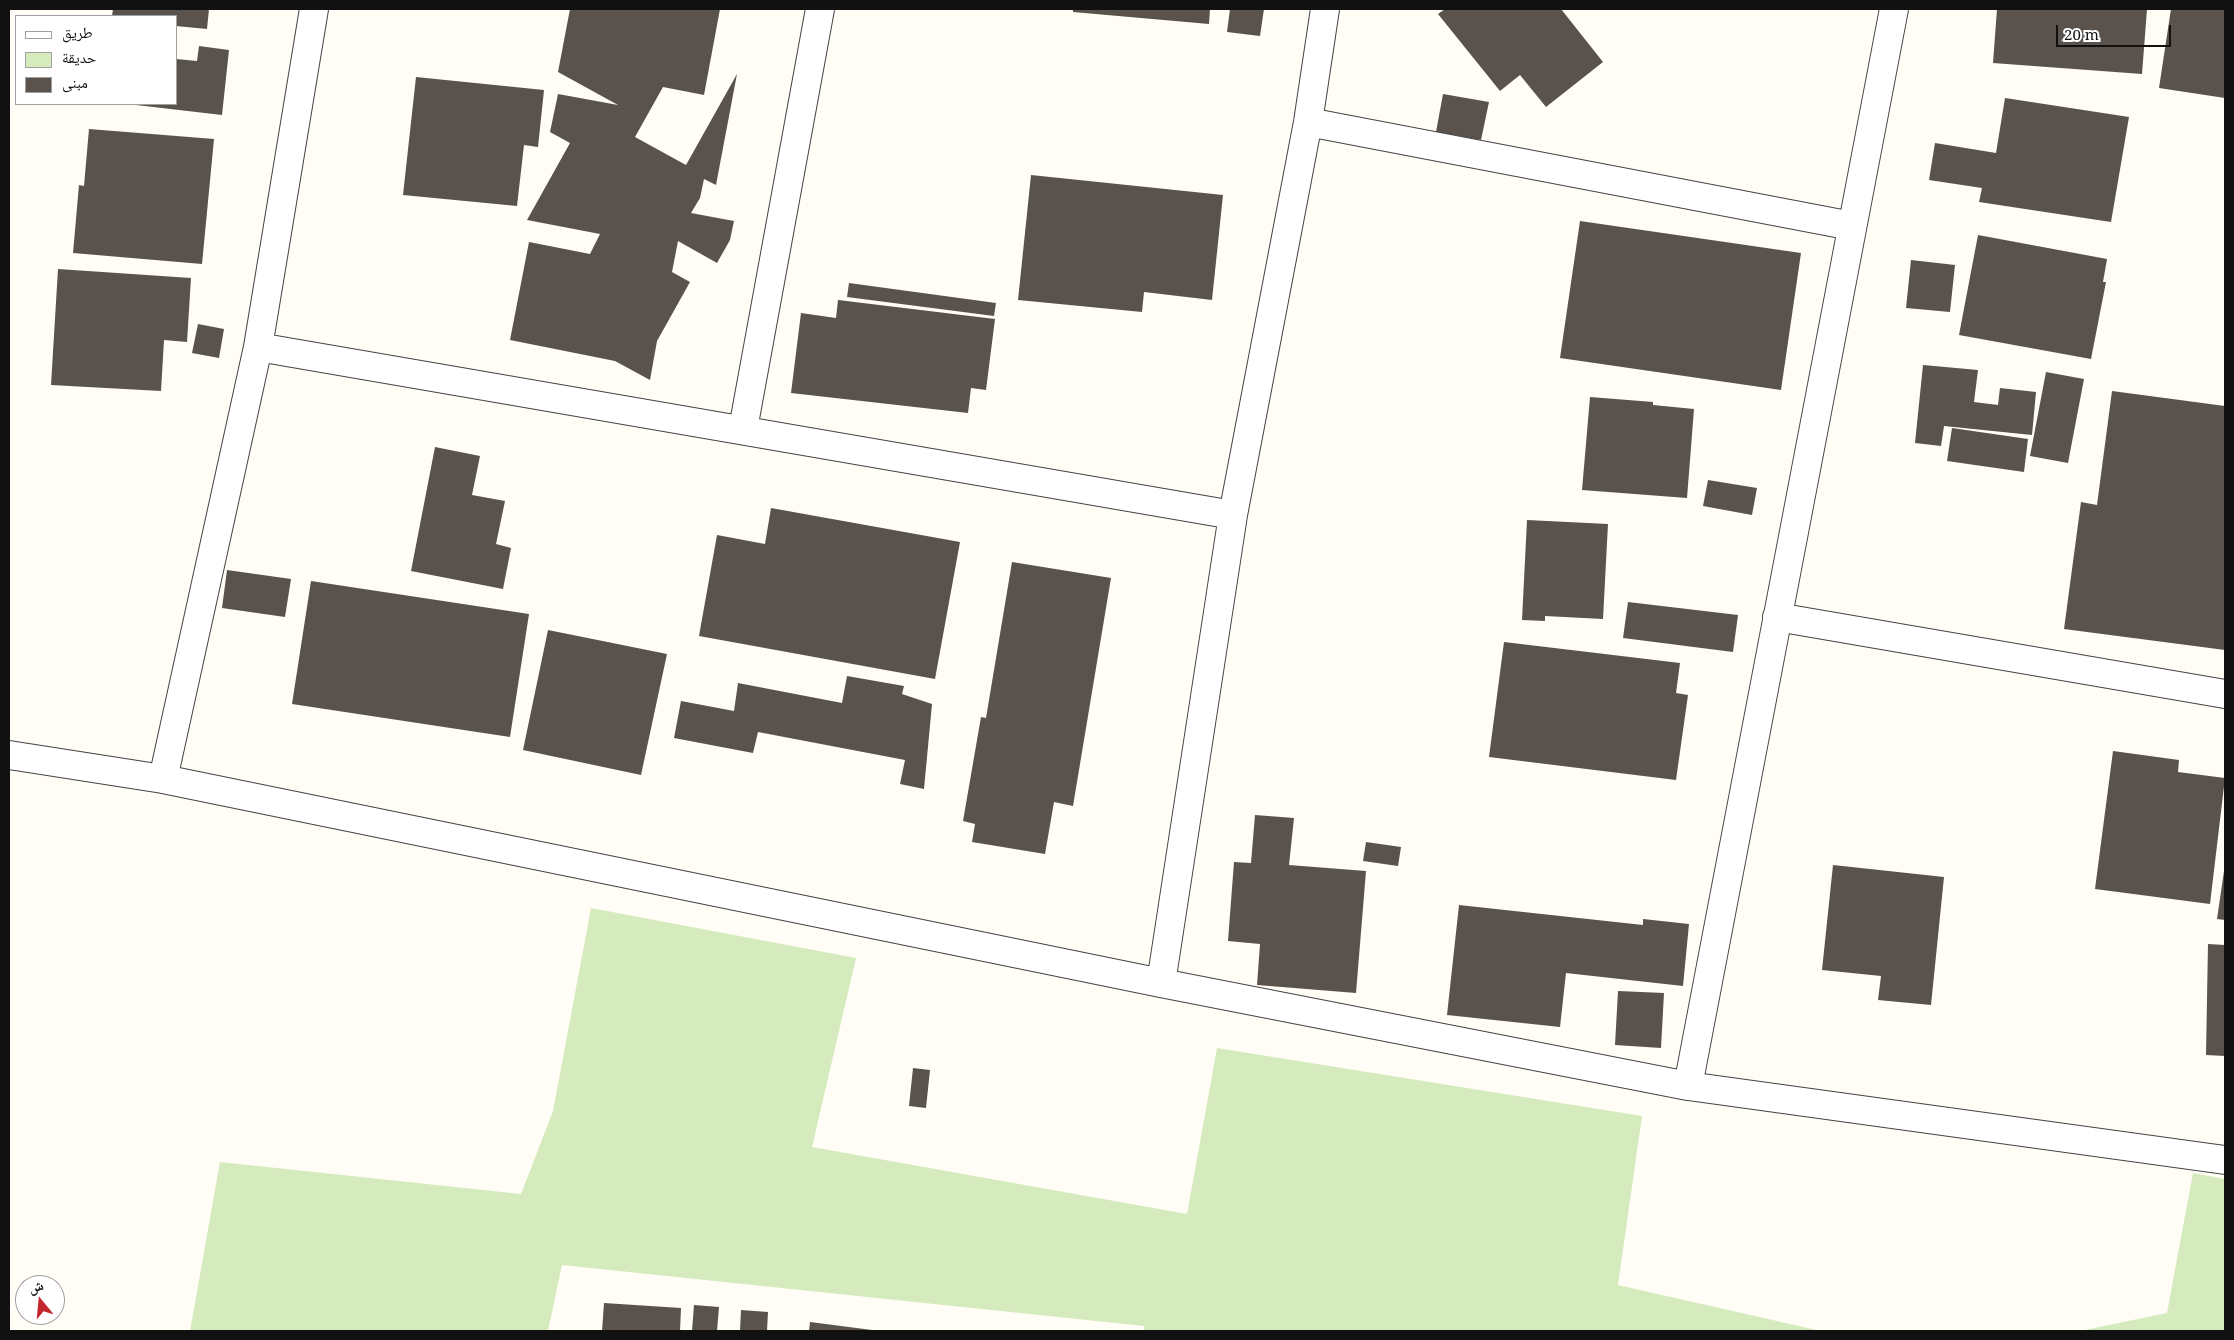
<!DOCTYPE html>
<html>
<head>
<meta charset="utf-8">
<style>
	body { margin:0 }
	#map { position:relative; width:2234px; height:1340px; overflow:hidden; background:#fffdf5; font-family:"Noto Serif","Noto Naskh Arabic",serif }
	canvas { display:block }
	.frame { position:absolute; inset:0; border:10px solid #111; pointer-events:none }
	.legend { position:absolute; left:15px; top:15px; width:162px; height:90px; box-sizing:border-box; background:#fff; border:1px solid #a0a0a0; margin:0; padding:6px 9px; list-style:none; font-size:15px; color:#111 }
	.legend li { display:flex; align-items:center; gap:10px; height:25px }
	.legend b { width:25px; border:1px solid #a0a0a0 }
	.north { position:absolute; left:15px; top:1275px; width:50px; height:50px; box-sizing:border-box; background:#fff; border:1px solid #a0a0a0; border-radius:50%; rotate:343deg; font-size:14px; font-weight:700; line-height:20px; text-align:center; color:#111 }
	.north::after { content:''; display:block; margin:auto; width:18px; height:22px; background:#c4262e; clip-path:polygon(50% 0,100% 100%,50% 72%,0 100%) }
	.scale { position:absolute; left:2056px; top:25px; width:115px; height:22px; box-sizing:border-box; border:2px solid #111; border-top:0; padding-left:6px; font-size:15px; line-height:18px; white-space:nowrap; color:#111; -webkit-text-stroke:4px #fff; paint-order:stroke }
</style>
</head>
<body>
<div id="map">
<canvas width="2234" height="1340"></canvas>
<div class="frame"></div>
<ul class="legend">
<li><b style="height:6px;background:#fff"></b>طريق</li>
<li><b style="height:14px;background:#d5ebbd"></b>حديقة</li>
<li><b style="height:14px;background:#5a524d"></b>مبنى</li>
</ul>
<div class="north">ش</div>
<div class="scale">20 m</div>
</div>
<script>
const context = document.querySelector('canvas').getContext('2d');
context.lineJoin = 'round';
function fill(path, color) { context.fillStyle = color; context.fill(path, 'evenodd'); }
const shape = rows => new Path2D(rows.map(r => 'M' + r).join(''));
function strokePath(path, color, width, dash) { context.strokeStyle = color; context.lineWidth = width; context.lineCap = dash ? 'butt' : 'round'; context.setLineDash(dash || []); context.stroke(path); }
const green = shape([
	[591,908,856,958,812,1147,1187,1214,1217,1048,1642,1116,1618,1285,1821,1331,1144,1331,1144,1326,562,1265,548,1331,190,1331,220,1162,521,1194,553,1111],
	[2193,1173,2225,1179,2225,1331,2080,1331,2167,1313]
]);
const building = shape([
	[113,9,209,9,207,29,176,26,176,16,112,16],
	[570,9,720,9,704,95,663,87,635,137,686,165,737,74,716,185,704,179,700,198,691,213,734,221,730,240,717,263,678,241,672,272,690,282,657,341,650,380,615,361,510,340,529,242,590,254,600,234,527,220,570,143,550,132,558,94,618,105,558,72],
	[1073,9,1210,9,1209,24,1073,12],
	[1230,9,1264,9,1260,36,1227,32],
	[1445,9,1561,9,1603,62,1546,107,1520,75,1500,91,1438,14],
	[1997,9,2147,9,2142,74,1993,63],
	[2171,9,2225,9,2225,98,2159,88],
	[199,46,229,50,222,115,136,105,176,104,176,59,197,61],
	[416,77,544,90,538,147,524,145,517,206,403,195],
	[1443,94,1489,102,1481,140,1436,132],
	[2005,98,2129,117,2111,222,1979,202,1982,188,1929,180,1935,143,1996,153],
	[89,129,214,139,202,264,73,253,79,185,84,186],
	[1031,175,1223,195,1212,300,1144,292,1142,312,1018,300],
	[1580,221,1801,253,1781,390,1560,358],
	[1978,235,2107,259,2103,282,2106,282,2091,359,1959,335],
	[1911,260,1955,265,1950,312,1906,308],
	[58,269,191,278,187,342,164,340,161,391,51,385],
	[849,283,996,303,994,316,847,297],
	[838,300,995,319,986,390,971,388,968,413,791,393,801,313,836,318],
	[198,324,224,329,219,358,192,353],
	[1923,365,1978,370,1974,402,1998,405,2000,388,2036,392,2032,435,1944,426,1941,446,1915,443],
	[2046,372,2084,379,2068,463,2030,456],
	[2112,391,2225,406,2225,650,2064,629,2081,502,2097,505],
	[1590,397,1653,402,1653,405,1694,409,1687,498,1582,490],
	[1952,428,2028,439,2024,472,1947,461],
	[435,447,480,456,472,495,505,501,496,544,511,548,503,589,411,571],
	[1708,480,1757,488,1752,515,1703,506],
	[771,508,960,542,935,679,699,636,717,535,765,544],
	[1527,520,1608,524,1603,619,1545,616,1545,621,1522,620],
	[1012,562,1111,578,1073,806,1054,802,1045,854,972,842,975,824,963,821,981,717,986,718],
	[227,570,291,579,285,617,222,608],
	[311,581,529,614,510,737,292,704],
	[1628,602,1738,615,1733,652,1623,638],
	[548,630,667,654,641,775,523,750],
	[1504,642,1680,663,1676,693,1688,695,1676,780,1489,757],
	[847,676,904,686,902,694,932,704,924,789,900,784,905,760,758,732,753,753,674,738,681,701,734,711,738,683,842,703],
	[2113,751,2179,760,2178,772,2225,778,2210,904,2095,889],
	[1255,815,1294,818,1289,865,1366,871,1356,993,1257,985,1260,944,1228,941,1234,862,1251,863],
	[1366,842,1401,847,1398,866,1363,861],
	[1833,865,1944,877,1931,1005,1878,1000,1881,976,1822,970],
	[2224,871,2225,871,2225,920,2217,919],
	[1459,905,1643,925,1643,919,1689,924,1683,986,1566,973,1560,1027,1447,1015],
	[2208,944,2225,945,2225,1056,2206,1055],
	[1618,991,1664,993,1661,1048,1615,1045],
	[913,1068,930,1070,926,1108,909,1106],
	[604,1303,681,1308,680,1331,602,1331],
	[694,1305,719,1307,717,1331,692,1331],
	[741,1310,768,1312,767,1331,740,1331],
	[810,1322,872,1330,872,1331,809,1331]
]);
const minor = shape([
	[1308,122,1852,226],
	[258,347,1233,515],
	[743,429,820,9],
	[1777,617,2225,694],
	[9,755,163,779,1161,983,1688,1086,2225,1160],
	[163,779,258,347,314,9],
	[1161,983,1233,515,1308,122,1325,9],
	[1688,1086,1894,9]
]);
fill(green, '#d5ebbd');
fill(building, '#5a524d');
strokePath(minor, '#444', 30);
strokePath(minor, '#fff', 28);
</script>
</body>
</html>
